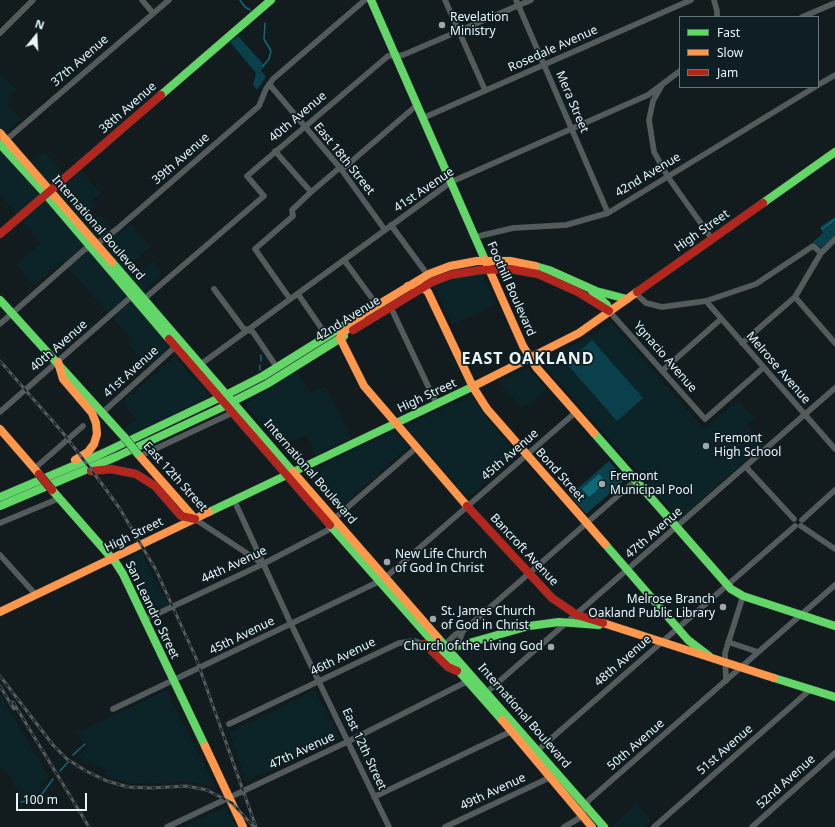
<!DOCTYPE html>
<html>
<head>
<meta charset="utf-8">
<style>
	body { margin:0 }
	#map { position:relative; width:835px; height:827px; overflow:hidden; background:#121b1d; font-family:"Noto Sans",sans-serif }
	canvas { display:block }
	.legend { position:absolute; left:679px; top:16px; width:140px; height:72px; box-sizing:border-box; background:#0e1e22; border:1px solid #667478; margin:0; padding:5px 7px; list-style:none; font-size:12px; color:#ebf5f8 }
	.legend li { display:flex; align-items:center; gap:8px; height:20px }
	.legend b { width:20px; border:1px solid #667478 }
	.north { position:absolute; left:16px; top:16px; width:40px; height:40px; -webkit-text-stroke:3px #0e1e22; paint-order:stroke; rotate:18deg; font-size:11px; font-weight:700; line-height:16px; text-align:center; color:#ebf5f8 }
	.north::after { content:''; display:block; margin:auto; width:14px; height:18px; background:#ebf5f8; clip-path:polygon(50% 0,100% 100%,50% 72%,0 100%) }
	.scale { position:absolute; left:16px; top:793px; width:71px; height:18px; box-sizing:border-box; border:2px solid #ebf5f8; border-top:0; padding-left:5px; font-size:12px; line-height:14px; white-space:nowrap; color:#ebf5f8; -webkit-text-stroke:3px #0e1e22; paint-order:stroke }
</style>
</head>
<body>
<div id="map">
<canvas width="835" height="827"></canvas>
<ul class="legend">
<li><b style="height:5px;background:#63d668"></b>Fast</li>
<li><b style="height:5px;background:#ff974d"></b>Slow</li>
<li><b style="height:5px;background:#b3261e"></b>Jam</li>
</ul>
<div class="north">N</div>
<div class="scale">100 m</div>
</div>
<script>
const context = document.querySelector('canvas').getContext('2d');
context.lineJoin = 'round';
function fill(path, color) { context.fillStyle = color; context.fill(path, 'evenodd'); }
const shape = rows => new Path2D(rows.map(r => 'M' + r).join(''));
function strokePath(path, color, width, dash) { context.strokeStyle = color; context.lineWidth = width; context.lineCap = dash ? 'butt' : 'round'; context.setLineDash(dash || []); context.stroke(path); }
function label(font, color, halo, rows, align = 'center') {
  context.font = font + ' "Noto Sans",sans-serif'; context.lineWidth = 3.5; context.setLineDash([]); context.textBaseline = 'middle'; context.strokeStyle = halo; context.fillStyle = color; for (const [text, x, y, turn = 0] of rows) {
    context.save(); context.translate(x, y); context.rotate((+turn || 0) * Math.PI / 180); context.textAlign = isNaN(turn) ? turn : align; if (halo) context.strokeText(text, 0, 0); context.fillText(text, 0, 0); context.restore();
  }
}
const built = shape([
	[0,72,16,90,8,98,10,100,7,103,21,119,6,132,30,162,44,151,69,179,80,169,101,193,91,202,94,207,83,218,88,224,100,214,118,235,131,224,151,246,127,268,134,276,153,261,162,274,133,302,170,347,149,366,129,345,132,340,63,262,34,286,16,264,41,243,0,195],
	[482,274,497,304,452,325,435,287,459,277],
	[611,322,704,429,738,400,755,419,747,426,763,445,680,520,548,370,544,361,594,334],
	[175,356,211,397,128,436,123,430,136,419,122,402],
	[527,367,547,389,529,405,528,404,521,407,498,381],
	[296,370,310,392,326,387,351,438,316,455,306,435,280,446,245,404],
	[471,395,486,417,517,455,468,498,405,426],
	[393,430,409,446,338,511,305,474],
	[141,552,168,605,149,612,125,561],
	[166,690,216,787,184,781,146,784,125,782,105,775,106,770,76,757,88,747,77,732],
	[315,690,340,738,246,782,230,732],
	[0,694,49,777,40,787,41,789,37,794,22,800,11,778,0,768],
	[636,802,652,821,644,827,614,827,612,825,632,808,631,806],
	[226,806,236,827,183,827]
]);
const green = shape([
	[238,36,265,66,261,70,266,77,257,90,253,85,256,73,230,42],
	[835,217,835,236,822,247,818,248,813,242,823,233,820,227],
	[592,340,643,398,617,421,566,363],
	[609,461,625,480,586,514,570,495]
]);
const water = shape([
	[599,474,606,482,589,497,582,489]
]);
const stream = shape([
	[240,0,245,7,250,10],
	[263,66,269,59,271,51,264,39,265,23],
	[822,229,835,219],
	[261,361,261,355],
	[260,370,260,365],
	[73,755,85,744],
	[60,771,68,762],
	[21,802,39,798,53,779]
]);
const street = shape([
	[142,0,153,13],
	[445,0,485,90],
	[516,0,608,213],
	[714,0,717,11,717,17],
	[802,17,835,3],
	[0,33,33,0],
	[269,84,341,169,385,230],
	[662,85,653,101,649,120,654,152,668,177,712,239],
	[818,85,835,75],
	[423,118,691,0],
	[6,140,169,0],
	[275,151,311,192],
	[391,225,424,270],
	[475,237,513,228,566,225,608,213,815,87],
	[344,260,374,301],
	[214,289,243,328,253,332,274,363],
	[635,293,646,303,662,307,706,301,756,284,813,246,821,253],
	[298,294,324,332],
	[795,297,835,343],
	[144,299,264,196,247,176,388,56,403,55,531,0],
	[290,299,255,249,293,216,292,210,311,192,337,170,345,167,417,105],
	[706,301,835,449],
	[609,311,705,419,763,368],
	[393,312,437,405],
	[0,324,84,250,101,241,117,229,259,106,266,89,273,79,365,0],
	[742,343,795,297,821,253,835,239],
	[201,364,451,182,648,95,680,71],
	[662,371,721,319],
	[0,412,132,296],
	[102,413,175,347],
	[140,456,232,413],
	[746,467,794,519],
	[34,469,83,426],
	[234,500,291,624,389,827],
	[195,519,263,564],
	[334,519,416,448],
	[802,520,835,490],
	[0,523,60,498],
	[801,526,835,549],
	[0,555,36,595],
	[386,577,576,412],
	[144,620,263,564,332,528],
	[728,642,758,652],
	[445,644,456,634,463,631,636,480],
	[457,647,463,631],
	[726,681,725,653,743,596],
	[487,692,835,388],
	[113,709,380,581],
	[229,724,399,643,414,641,427,645],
	[538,750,795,526],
	[374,797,512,731],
	[167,827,347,742,468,681],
	[445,827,551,777],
	[564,827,578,819,589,800,835,585],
	[654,827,811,689],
	[752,827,835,753]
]);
const fast = shape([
	[371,0,485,260],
	[161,95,271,0],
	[0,144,42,190,169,339],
	[763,203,835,152],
	[112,262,293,472],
	[535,266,549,270,596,291,627,299],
	[592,291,607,305,609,311],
	[0,300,125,438],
	[220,398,263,376,345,325],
	[228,404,267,384,344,336],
	[594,433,731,589,743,596,835,626],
	[52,490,116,563,123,574,205,746],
	[0,497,99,455,219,398],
	[0,506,118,456,225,406],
	[209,512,474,386],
	[330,525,502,720],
	[605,544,688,640,709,656],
	[438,638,604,827],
	[442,648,455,647,529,626,559,622,599,625],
	[774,678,835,697]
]);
const slow = shape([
	[0,133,112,262],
	[485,260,523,346,536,367,594,433],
	[408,286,418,284,428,292,473,387,487,409,605,544],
	[363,314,357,323,342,333,340,338,364,386,467,506],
	[358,317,429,274,450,266,477,261,510,261,535,266],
	[58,362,63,379,92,413,96,423,97,434,94,444,88,452,75,460],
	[474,386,579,333,637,292],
	[0,429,39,474],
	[137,453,195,519],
	[293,472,438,638],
	[0,612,209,512],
	[603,623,774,678],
	[502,720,592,827],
	[205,746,243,827]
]);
const jam = shape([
	[0,234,161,95],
	[637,292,763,203],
	[353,330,432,282,450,275,481,270,510,269,538,274,578,292,609,311],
	[169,339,330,525],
	[91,471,111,469,136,474,155,486,181,516,195,519],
	[467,506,552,598,577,615,603,623],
	[425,644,448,667,457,671]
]);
const rail = shape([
	[0,361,63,433,102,484,120,509,156,570,196,658,256,827],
	[0,676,53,745,67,759,86,771,107,781,128,787,151,788,187,786,207,790,232,803,254,827],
	[0,686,14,709],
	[13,702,89,827]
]);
const fastBridge = shape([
	[125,438,137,453]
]);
const jamBridge = shape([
	[39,474,52,490]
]);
const markers = [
	[442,25,4,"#9fa9ab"],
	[706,446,4,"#9fa9ab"],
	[602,484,4,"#9fa9ab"],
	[387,562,4,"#9fa9ab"],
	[723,607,4,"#9fa9ab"],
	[433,619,4,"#9fa9ab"],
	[551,647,4,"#9fa9ab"]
];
const poiNames = [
	["Revelation",450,18],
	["Ministry",450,32],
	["Fremont",714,439],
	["High School",714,453],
	["Fremont",610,477],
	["Municipal Pool",610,491],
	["New Life Church",395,555],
	["of God In Christ",395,569],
	["Melrose Branch",715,600,"right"],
	["Oakland Public Library",715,614,"right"],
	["St. James Church",441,612],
	["of God in Christ",441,626],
	["Church of the Living God",543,647,"right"]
];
const streetNames = [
	["Rosedale Avenue",553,49,-24],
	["37th Avenue",80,61,-41],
	["Mera Street",572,102,67],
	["38th Avenue",128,108,-41],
	["40th Avenue",298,117,-40],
	["39th Avenue",181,159,-41],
	["East 18th Street",344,159,51],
	["42nd Avenue",648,175,-31],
	["41st Avenue",424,190,-34],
	["International Boulevard",98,228,49],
	["High Street",702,231,-35],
	["Foothill Boulevard",511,289,66],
	["42nd Avenue",348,319,-32],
	["40th Avenue",59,346,-41],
	["Ygnacio Avenue",665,357,49],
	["Melrose Avenue",778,368,49],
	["41st Avenue",131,372,-42],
	["High Street",427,396,-25],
	["45th Avenue",510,455,-41],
	["International Boulevard",310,472,49],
	["Bond Street",560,475,48],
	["East 12th Street",175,477,48],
	["47th Avenue",654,533,-41],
	["High Street",134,535,-26],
	["Bancroft Avenue",524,550,47],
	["44th Avenue",234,565,-25],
	["San Leandro Street",152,610,64],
	["45th Avenue",242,636,-26],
	["46th Avenue",343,657,-26],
	["48th Avenue",623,661,-41],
	["International Boulevard",524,716,49],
	["50th Avenue",636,745,-41],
	["East 12th Street",364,749,65],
	["51st Avenue",725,750,-41],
	["47th Avenue",302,751,-25],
	["52nd Avenue",786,782,-42],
	["49th Avenue",493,792,-25]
];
const districtNames = [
	["EAST OAKLAND",528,359]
];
fill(built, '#0c2428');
fill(green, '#09404b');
fill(water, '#0f6878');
strokePath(stream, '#0f6878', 1.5);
strokePath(street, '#2e3436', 6);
strokePath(fast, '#2e3436', 9);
strokePath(slow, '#2e3436', 9);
strokePath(jam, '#2e3436', 9);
strokePath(street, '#545b5d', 5.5);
strokePath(fast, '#63d668', 8);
strokePath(slow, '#ff974d', 8);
strokePath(jam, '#b3261e', 8);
strokePath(rail, '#545c5e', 3);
strokePath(rail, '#0e1e22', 1.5, [4.5]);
strokePath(fastBridge, '#2e3436', 9, []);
strokePath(jamBridge, '#2e3436', 9, []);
strokePath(fastBridge, '#63d668', 8);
strokePath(jamBridge, '#b3261e', 8);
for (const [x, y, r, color] of markers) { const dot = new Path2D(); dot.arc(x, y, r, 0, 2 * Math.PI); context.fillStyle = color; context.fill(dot); strokePath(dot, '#0e1e22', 1.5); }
label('12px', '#ebf5f8', '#0e1e22', poiNames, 'left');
label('12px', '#ebf5f8', '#0e1e22', streetNames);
context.letterSpacing = '1px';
label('bold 16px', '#ebf5f8', '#0e1e22', districtNames);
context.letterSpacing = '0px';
</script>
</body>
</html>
